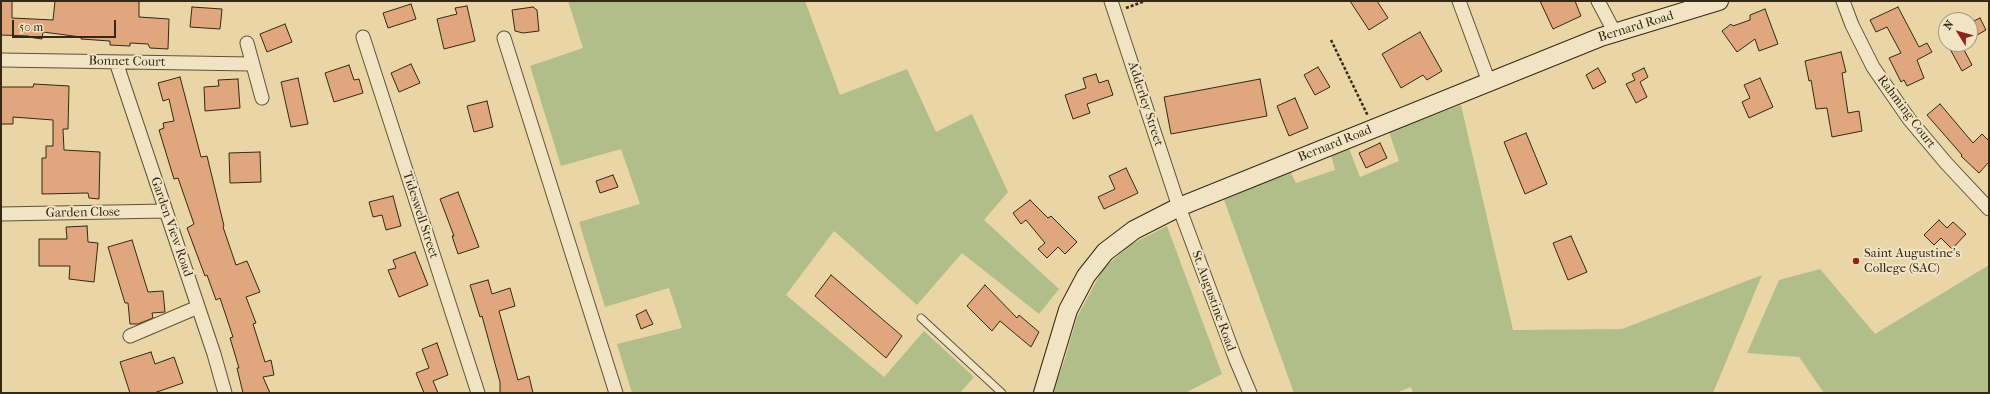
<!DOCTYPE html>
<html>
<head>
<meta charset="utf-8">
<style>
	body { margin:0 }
	#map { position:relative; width:1990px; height:394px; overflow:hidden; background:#e9d5a5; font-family:"IM FELL French Canon",serif }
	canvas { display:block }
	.frame { position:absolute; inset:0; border:2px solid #352815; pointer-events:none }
	.north { position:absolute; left:1938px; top:12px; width:40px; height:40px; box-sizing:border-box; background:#f1e4c4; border:1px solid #a6997e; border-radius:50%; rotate:307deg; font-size:11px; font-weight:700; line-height:16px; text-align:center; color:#352815 }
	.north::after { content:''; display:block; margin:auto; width:14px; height:18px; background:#8f2418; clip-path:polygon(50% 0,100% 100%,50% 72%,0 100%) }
	.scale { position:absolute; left:12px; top:20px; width:104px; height:18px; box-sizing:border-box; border:2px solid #352815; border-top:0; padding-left:5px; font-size:12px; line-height:14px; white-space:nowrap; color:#352815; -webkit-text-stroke:3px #f1e4c4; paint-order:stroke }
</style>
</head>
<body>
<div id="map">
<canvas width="1990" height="394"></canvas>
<div class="frame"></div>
<div class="north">N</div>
<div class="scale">50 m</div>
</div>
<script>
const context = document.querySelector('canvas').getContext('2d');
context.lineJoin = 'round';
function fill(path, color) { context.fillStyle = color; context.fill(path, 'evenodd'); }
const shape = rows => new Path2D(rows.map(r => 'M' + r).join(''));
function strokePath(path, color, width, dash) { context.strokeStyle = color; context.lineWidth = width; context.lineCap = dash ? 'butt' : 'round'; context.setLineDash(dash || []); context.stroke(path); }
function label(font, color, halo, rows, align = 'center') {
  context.font = font + ' "IM FELL French Canon",serif'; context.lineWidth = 4; context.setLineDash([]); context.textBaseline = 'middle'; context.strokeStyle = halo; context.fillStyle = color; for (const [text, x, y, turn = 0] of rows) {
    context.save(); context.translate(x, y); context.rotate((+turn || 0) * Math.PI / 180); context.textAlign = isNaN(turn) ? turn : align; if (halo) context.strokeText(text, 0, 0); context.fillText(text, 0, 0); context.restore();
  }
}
const green = shape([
	[568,1,805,1,840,95,907,69,936,132,972,114,1008,192,984,220,1059,289,1039,314,962,253,917,305,834,231,786,295,884,377,924,331,974,377,960,393,632,393,617,344,682,328,669,288,605,307,579,222,640,204,621,149,561,166,530,66,583,48],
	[1461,105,1513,330,1622,329,1762,275,1713,393,1413,393,1411,387,1396,393,1294,393,1223,197,1290,171,1296,183,1335,170,1331,155,1349,148,1360,177,1399,161,1389,132],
	[1167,226,1222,374,1185,393,1052,393,1064,362,1077,317,1103,269,1130,245],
	[1989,265,1989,393,1824,393,1799,357,1747,353,1779,280,1820,269,1875,334]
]);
const building = shape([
	[1,1,12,1,12,18,53,20,55,1,139,1,139,17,169,19,168,49,150,48,148,44,130,43,130,46,110,45,110,41,81,39,81,37,43,32,42,39,28,37,29,36,1,35,1,1],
	[1350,1,1377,1,1388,18,1369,30,1350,1],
	[1540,1,1575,1,1581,16,1553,29,1540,1],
	[411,4,416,19,388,28,383,13,411,4],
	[467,6,475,41,444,49,437,19,457,14,455,8,467,6],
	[192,7,222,9,220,29,190,27,192,7],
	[533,7,537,10,539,31,523,33,515,31,512,10,533,7],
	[1898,7,1919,47,1927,43,1932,52,1917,60,1924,78,1907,86,1904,80,1901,82,1889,58,1901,53,1887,27,1876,32,1870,20,1898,7],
	[1765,9,1778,44,1759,51,1755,39,1737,52,1722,31,1731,24,1733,26,1750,20,1750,15,1765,9],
	[1980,18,1986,30,1970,39,1970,23,1980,18],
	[285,24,292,42,267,52,260,34,285,24],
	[1420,32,1442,71,1427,80,1423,75,1401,88,1382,54,1420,32],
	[1959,44,1961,44,1972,65,1962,71,1950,49,1959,44],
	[1841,52,1846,72,1842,73,1848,113,1859,111,1862,131,1832,137,1827,108,1816,109,1811,80,1809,81,1805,61,1841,52],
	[411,64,420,83,399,92,391,73,411,64],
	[349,65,354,80,359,79,363,93,334,102,325,73,349,65],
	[1318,67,1330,87,1315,95,1304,75,1318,67],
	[1598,68,1606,82,1593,89,1586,75,1598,68],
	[1644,68,1648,77,1640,82,1647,97,1636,103,1626,84,1635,80,1632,74,1644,68],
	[1096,74,1099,83,1108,80,1113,95,1087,104,1090,113,1073,119,1065,95,1086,88,1083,78,1096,74],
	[180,77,201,157,207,156,224,226,223,227,236,265,247,261,260,292,246,297,256,323,253,324,265,362,271,360,274,375,263,377,270,393,243,393,237,368,239,368,230,338,233,337,220,298,216,300,207,275,205,276,187,228,194,224,178,178,174,179,159,130,164,128,163,123,174,121,169,99,163,101,158,83,180,77],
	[298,78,308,124,291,127,281,82,298,78],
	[1760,78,1773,107,1749,118,1742,102,1750,98,1744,85,1760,78],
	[238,79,240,108,205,111,204,87,219,86,218,80,238,79],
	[1260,79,1267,116,1171,134,1164,97,1260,79],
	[34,84,69,86,68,129,63,129,64,150,100,152,99,199,89,198,88,193,42,194,42,158,46,158,46,146,53,146,53,120,13,117,13,124,1,124,1,87,33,87,34,84],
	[1295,98,1308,128,1289,136,1277,106,1295,98],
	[487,101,493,127,474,132,467,106,487,101],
	[1940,104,1973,143,1982,134,1989,141,1989,162,1979,173,1961,156,1962,155,1927,115,1940,104],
	[1526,133,1547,184,1525,194,1504,142,1526,133],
	[1380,143,1387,158,1366,168,1359,153,1380,143],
	[260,152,261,182,230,183,229,153,260,152],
	[1126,168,1138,193,1104,209,1098,197,1115,189,1109,176,1126,168],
	[613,175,618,187,600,193,596,181,613,175],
	[458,192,479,247,458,254,452,236,454,236,440,199,458,192],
	[393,196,401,226,386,230,382,215,373,217,369,202,393,196],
	[1030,200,1048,218,1051,216,1077,242,1065,254,1058,247,1047,258,1038,249,1045,243,1026,220,1021,224,1013,213,1030,200],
	[1939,220,1947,228,1953,222,1966,234,1952,249,1941,238,1934,245,1924,235,1939,220],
	[87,226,88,242,98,243,94,282,69,279,70,266,39,266,39,239,67,239,66,227,87,226],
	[1571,236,1587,272,1568,280,1553,243,1571,236],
	[132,240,148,292,163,291,165,312,152,313,153,318,138,324,130,324,128,303,125,303,108,247,132,240],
	[415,252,428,285,399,297,388,270,396,268,393,260,415,252],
	[831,275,902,336,886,358,815,296,831,275],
	[488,280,492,294,510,288,515,306,499,311,518,380,529,376,533,393,500,393,500,382,482,316,480,317,470,285,488,280],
	[985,285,1017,318,1019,315,1039,332,1031,347,1000,321,992,331,967,306,985,285],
	[646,310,653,324,641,329,636,315,646,310],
	[437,343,448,375,433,381,438,393,424,393,416,373,429,368,422,349,437,343],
	[151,352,155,364,174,357,183,383,154,393,130,393,120,362,151,352]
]);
const path = shape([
	[1126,8,1145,1],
	[1331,40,1368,116]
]);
const lane = shape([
	[921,318,1002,393]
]);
const street = shape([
	[1111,1,1179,207,1236,360,1250,393],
	[1459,1,1489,82],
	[1598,1,1615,33],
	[1843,1,1852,25,1873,67,1909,119,1946,163,1989,209],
	[363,37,478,393],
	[504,38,616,393],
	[247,43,262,98],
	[1,60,252,64],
	[116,62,214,354,225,393],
	[1,214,166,211],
	[130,336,198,307]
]);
const secondary = shape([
	[1043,393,1068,310,1086,276,1105,252,1134,230,1179,207,1601,37,1719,1]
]);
const markers = [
	[1856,261,4,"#8f2418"]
];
const streetNames = [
	["Bernard Road",1636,27,-17],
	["Bonnet Court",127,62,1],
	["Adderley Street",1145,104,72],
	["Rahming Court",1906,112,53],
	["Bernard Road",1335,144,-22],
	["Garden Close",83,213,-1],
	["Tideswell Street",420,215,72],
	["Garden View Road",171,227,71],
	["St. Augustine Road",1213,301,70]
];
const poiNames = [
	["Saint Augustine's",1864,254],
	["College (SAC)",1864,269]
];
fill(green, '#b2be8a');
fill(building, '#e0a77e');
strokePath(building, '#352815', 1);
strokePath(lane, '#625339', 9);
strokePath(street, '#625339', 15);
strokePath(secondary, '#352815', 20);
strokePath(path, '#352815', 2.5, [3, 2]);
strokePath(lane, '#f1e4c4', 7);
strokePath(street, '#f1e4c4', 13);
strokePath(secondary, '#f1e4c4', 18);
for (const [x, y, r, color] of markers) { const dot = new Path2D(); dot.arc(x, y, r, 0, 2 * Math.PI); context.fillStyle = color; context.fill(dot); strokePath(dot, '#f1e4c4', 1.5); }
label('13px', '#352815', '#f1e4c4', streetNames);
label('13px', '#352815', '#f1e4c4', poiNames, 'left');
</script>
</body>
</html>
